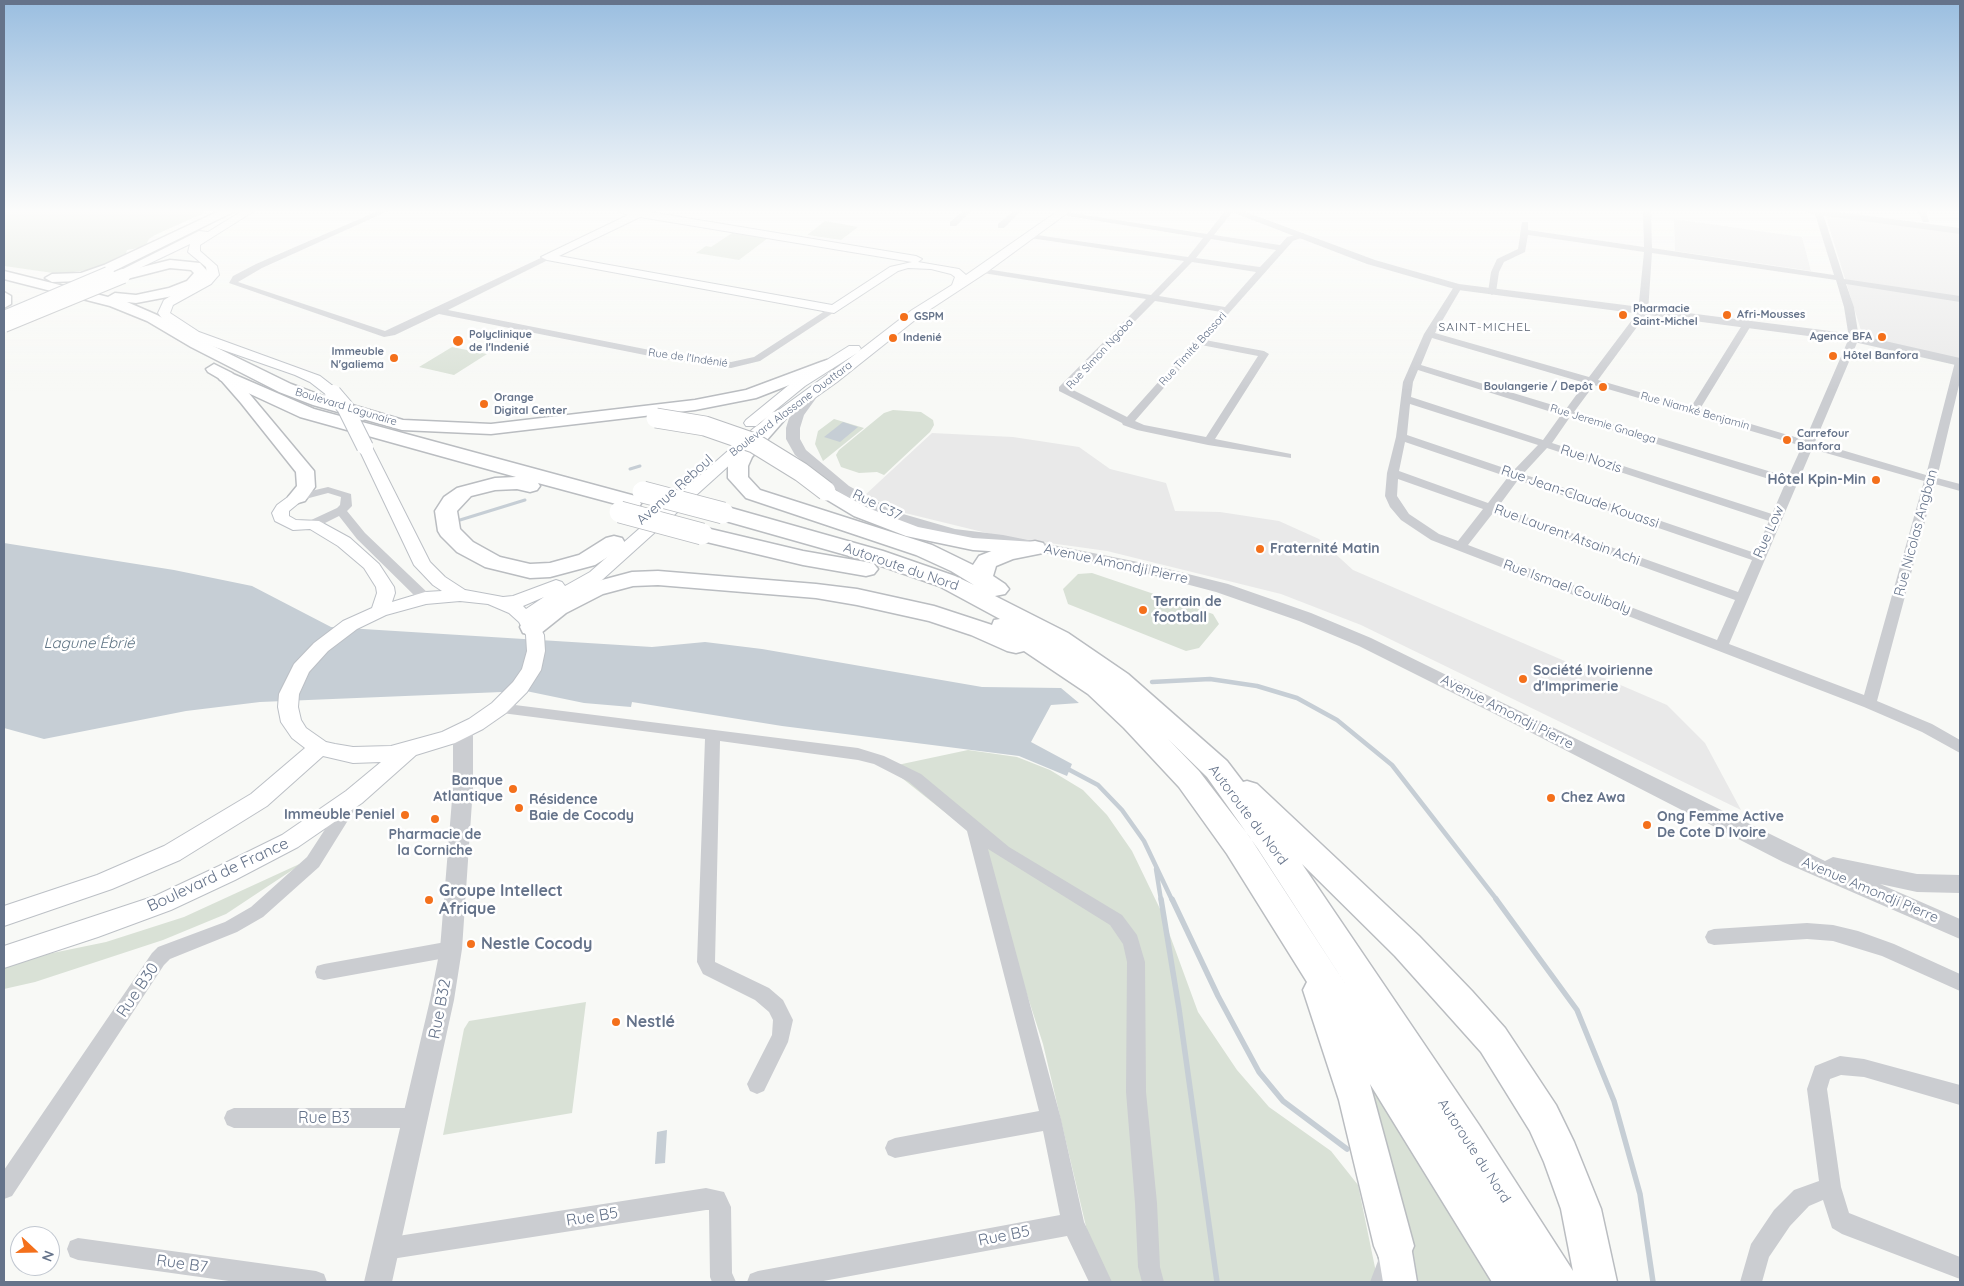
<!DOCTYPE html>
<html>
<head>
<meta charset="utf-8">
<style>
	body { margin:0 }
	#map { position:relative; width:1964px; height:1286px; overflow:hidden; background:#f8f9f6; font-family:Quicksand,sans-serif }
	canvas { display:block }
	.frame { position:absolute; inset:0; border:5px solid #65738a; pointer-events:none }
	.north { position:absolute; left:10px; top:1226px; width:50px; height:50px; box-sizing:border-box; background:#fff; border:1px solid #c1c7d0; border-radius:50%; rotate:111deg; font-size:14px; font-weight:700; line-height:20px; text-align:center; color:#65738a }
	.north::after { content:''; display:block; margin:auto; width:18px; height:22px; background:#f4701b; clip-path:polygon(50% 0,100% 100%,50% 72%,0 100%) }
</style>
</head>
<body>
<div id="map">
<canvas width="1964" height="1286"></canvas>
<div class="frame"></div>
<div class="north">N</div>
</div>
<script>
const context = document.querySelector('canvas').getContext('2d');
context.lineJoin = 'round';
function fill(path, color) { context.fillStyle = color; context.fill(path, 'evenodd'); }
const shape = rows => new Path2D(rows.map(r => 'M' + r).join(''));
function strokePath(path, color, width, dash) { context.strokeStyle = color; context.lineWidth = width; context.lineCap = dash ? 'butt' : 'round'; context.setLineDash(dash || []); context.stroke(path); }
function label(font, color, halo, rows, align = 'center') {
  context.font = font + ' Quicksand,sans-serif'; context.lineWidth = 5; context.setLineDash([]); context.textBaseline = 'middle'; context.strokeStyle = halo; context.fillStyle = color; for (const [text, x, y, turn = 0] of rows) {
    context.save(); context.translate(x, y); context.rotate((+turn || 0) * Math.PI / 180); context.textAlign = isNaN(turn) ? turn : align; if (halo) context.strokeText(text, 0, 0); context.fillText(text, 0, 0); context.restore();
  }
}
const built = shape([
	[1825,214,1960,233,1960,360,1863,337],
	[1674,219,1802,237,1811,271,1675,251],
	[932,433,1013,437,1079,447,1110,469,1166,483,1175,511,1220,512,1279,521,1319,539,1353,570,1667,705,1705,743,1741,810,1361,625,1281,594,1107,551,999,536,905,513,865,495]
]);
const green = shape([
	[4,211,202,211,204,213,155,235,149,239,145,247,127,250,125,257,95,269,60,274,4,266],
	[825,221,858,227,841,240,807,235],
	[732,233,768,238,739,260,696,253,706,246,711,247],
	[452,347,487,354,454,375,419,367],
	[893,410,921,412,933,420,934,425,930,432,884,475,877,472,859,473,841,467,836,455,839,450,884,413],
	[834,419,864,428,823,461,815,444,818,431],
	[1092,573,1213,614,1219,624,1199,648,1186,651,1068,604,1063,589,1078,574],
	[968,750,1017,757,1050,770,1083,790,1107,815,1132,851,1161,911,1198,1012,1237,1070,1269,1107,1331,1151,1358,1185,1378,1282,1111,1282,1088,1235,1043,1044,976,837,888,767],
	[306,861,226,914,163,940,35,982,4,989,4,963,106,942,184,917],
	[586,1002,572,1113,443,1135,464,1029,469,1021],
	[1364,1073,1494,1282,1414,1282]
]);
const water = shape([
	[843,422,858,427,840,442,824,437],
	[4,543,174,570,252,586,331,627,652,647,705,642,762,649,982,687,1061,688,1079,703,1051,705,1031,742,1072,764,1067,776,1019,756,782,726,632,702,631,707,584,703,526,691,260,702,186,711,44,739,4,728],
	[667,1130,665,1163,655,1164,657,1132]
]);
const streamFar2 = shape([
	[630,469,640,466],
	[460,520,525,500]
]);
const streamFar1 = shape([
	[1152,682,1210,679,1257,686,1297,698,1337,720,1392,765,1497,900],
	[1066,768,1098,785,1122,810,1144,841,1172,900],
	[1156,869,1161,900]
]);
const stream = shape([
	[1161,899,1179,1009,1217,1282],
	[1172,899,1218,996,1259,1072,1283,1101,1347,1149],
	[1496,899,1577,1010,1614,1101,1640,1194,1653,1282]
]);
const minor = shape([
	[378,211,388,211,262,268,238,282,385,331,547,255,550,255,550,259,448,310,670,354,731,362,754,357,831,307,839,309,760,361,731,368,670,360,439,314,395,335,384,337,229,283,233,276,256,264,378,211],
	[963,211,971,211,956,226,950,226,950,222,963,211],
	[1013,211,1021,211,1004,228,998,228,998,224,1013,211],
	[1059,211,1207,234,1225,211,1233,211,1214,235,1280,245,1287,237,1304,233,1304,237,1293,241,1205,340,1264,351,1269,354,1215,439,1291,454,1291,458,1208,445,1137,430,1123,425,1122,423,1059,391,1059,387,1146,299,983,273,980,272,980,268,1151,295,1184,261,1030,238,1026,236,1030,234,1188,257,1203,238,1062,215,1058,213,1059,211],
	[1211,239,1276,250,1260,267,1196,258,1211,239],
	[1192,262,1256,272,1225,307,1159,296,1192,262],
	[1155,301,1221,312,1127,417,1069,388,1155,301],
	[1201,345,1258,356,1206,437,1144,425,1135,421,1201,345],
	[1643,211,1651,211,1652,248,1834,275,1814,211,1822,211,1844,279,1960,296,1960,302,1846,284,1854,307,1859,338,1815,442,1926,475,1955,362,1960,359,1960,381,1937,478,1960,484,1960,491,1935,484,1877,701,1932,724,1960,740,1960,753,1922,732,1864,707,1431,540,1401,520,1390,507,1385,496,1387,473,1396,437,1403,382,1424,334,1455,285,1462,287,1435,333,1589,377,1638,312,1644,252,1528,235,1525,252,1504,262,1499,272,1496,292,1492,295,1488,292,1491,272,1497,259,1518,249,1522,222,1528,222,1528,230,1644,247,1643,211],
	[1652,253,1836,280,1844,307,1849,338,1805,440,1700,409,1752,324,1750,322,1744,322,1691,407,1598,380,1648,312,1652,253],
	[1432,338,1585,383,1566,409,1421,365,1432,338],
	[1418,370,1561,415,1543,440,1411,397,1413,382,1418,370],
	[1594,385,1690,413,1802,446,1788,477,1574,412,1594,385],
	[1410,404,1538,445,1513,471,1407,435,1410,404],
	[1570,417,1785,484,1772,514,1552,443,1570,417],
	[1405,442,1508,477,1488,503,1399,471,1405,442],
	[1547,448,1769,521,1755,553,1523,474,1547,448],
	[1812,449,1924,481,1864,695,1729,644,1812,449],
	[1398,479,1483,509,1458,541,1439,534,1409,514,1397,496,1398,479],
	[1518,480,1752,560,1738,592,1498,507,1518,480],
	[1493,513,1735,600,1717,640,1468,545,1493,513],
	[1918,211,1926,211,1929,222,1923,222,1918,211],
	[328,487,351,494,352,506,347,511,365,533,430,595,432,598,430,601,420,601,357,539,339,516,317,527,309,527,307,524,309,521,337,508,340,505,341,497,328,493,298,501,292,497,294,495,328,487],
	[499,703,858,748,884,756,921,774,1009,847,1122,915,1137,935,1145,962,1146,1092,1157,1203,1160,1267,1164,1282,1142,1282,1138,1267,1135,1203,1126,1092,1127,962,1123,944,1110,925,988,849,1061,1119,1084,1222,1112,1282,1089,1282,1067,1236,818,1282,747,1282,750,1274,758,1271,1060,1215,1043,1131,895,1158,888,1155,885,1148,888,1141,895,1138,1039,1111,967,831,909,782,874,764,858,760,720,741,715,962,769,988,783,1000,793,1020,788,1042,764,1091,757,1094,750,1091,747,1084,772,1035,773,1020,769,1012,755,1000,703,974,697,962,705,739,494,712,492,708,494,704,499,703],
	[352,795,358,797,360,801,319,867,263,917,237,932,170,959,164,965,12,1196,4,1199,4,1170,152,953,158,947,225,922,251,907,307,857,346,797,352,795],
	[1807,923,1833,925,1858,931,1894,944,1960,974,1960,991,1882,956,1833,941,1807,939,1714,945,1708,943,1705,937,1708,931,1714,929,1807,923],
	[451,941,457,943,460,949,457,955,451,957,324,980,317,978,315,972,317,966,324,964,451,941],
	[1840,1056,1864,1059,1960,1085,1960,1105,1864,1077,1841,1075,1830,1079,1827,1089,1841,1187,1849,1213,1960,1257,1960,1279,1842,1234,1832,1228,1823,1200,1809,1206,1790,1226,1769,1257,1762,1282,1740,1282,1751,1244,1774,1210,1794,1190,1819,1181,1807,1089,1815,1066,1840,1056],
	[234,1108,415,1108,422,1111,425,1118,422,1125,415,1128,234,1128,227,1125,224,1118,227,1111,234,1108],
	[706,1188,724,1192,731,1207,732,1273,736,1282,712,1282,710,1277,709,1210,706,1210,385,1260,377,1257,374,1249,377,1241,385,1238,706,1188],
	[78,1238,316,1271,324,1274,327,1282,236,1282,78,1260,70,1257,67,1249,70,1241,78,1238],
	[1389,1250,1397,1253,1400,1261,1392,1282,1370,1282,1381,1253,1389,1250]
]);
const tertiary = shape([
	[1229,211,1243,211,1375,260,1459,284,1854,334,1960,358,1960,366,1854,342,1458,290,1367,264,1229,211],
	[1806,211,1832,211,1960,228,1960,234,1811,214,1806,211],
	[816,386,822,390,804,415,800,428,800,439,806,450,849,486,896,512,955,529,1003,535,1148,564,1228,584,1311,613,1371,638,1825,861,1833,857,1917,874,1960,875,1960,893,1917,892,1880,884,1960,919,1960,939,1783,862,1491,712,1359,646,1299,621,1216,592,1148,574,1003,545,954,538,886,518,839,492,795,455,786,439,786,428,790,415,811,387,816,386],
	[463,724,470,726,473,731,473,787,462,949,454,1000,392,1282,364,1282,430,1000,440,949,453,787,453,731,456,726,463,724]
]);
const secondary = shape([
	[242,211,254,211,200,245,200,251,217,266,219,275,217,277,211,284,173,305,170,313,199,332,320,376,338,390,340,393,338,396,328,396,310,382,295,375,189,338,163,320,158,313,164,300,207,274,206,267,188,252,190,244,121,277,117,279,111,275,199,231,208,232,242,211],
	[619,211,644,211,916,256,922,259,918,262,959,269,966,275,1058,211,1070,211,987,272,920,316,837,382,764,434,602,580,536,620,544,635,545,651,541,670,527,692,506,713,483,729,455,743,416,755,362,803,298,847,235,880,171,910,98,937,4,968,4,946,155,896,219,866,282,835,346,791,381,762,353,763,323,756,267,806,180,860,112,889,4,926,4,906,97,875,164,846,251,794,305,748,292,738,281,722,278,707,279,694,294,664,314,643,343,621,372,608,377,593,376,587,364,568,338,546,310,529,293,530,275,521,272,513,277,505,292,494,304,494,306,497,289,511,289,516,296,520,319,521,350,538,379,564,394,587,395,593,392,602,425,592,442,591,433,585,414,565,358,447,360,444,370,444,372,447,430,562,445,577,465,590,503,597,513,596,556,580,562,582,565,586,590,572,754,428,857,353,805,386,756,426,746,426,744,423,746,420,795,380,849,346,859,346,861,349,859,351,912,310,952,285,955,277,951,274,931,269,908,268,898,271,834,313,547,260,541,257,628,215,619,211],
	[640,217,912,262,890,267,832,305,559,256,640,217],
	[544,597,526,609,523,606,544,597],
	[460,601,488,604,509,613,519,622,526,635,527,651,522,669,513,682,492,703,469,719,442,732,391,746,353,747,335,744,326,742,306,728,301,720,298,707,299,694,309,672,328,651,357,629,386,615,426,604,460,601]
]);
const primary = shape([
	[1394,1229,1406,1234,1411,1246,1417,1282,1383,1282,1377,1246,1382,1234,1394,1229]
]);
const trunk = shape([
	[219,211,235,211,114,271,82,281,52,282,45,278,52,274,81,273,104,265,219,211],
	[170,260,200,263,209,273,197,287,178,295,136,303,127,302,157,315,203,341,291,384,325,397,403,420,491,424,695,400,746,390,821,362,827,360,835,365,833,368,756,398,695,410,491,434,402,430,313,405,279,392,191,347,147,321,110,306,4,279,4,271,108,297,115,293,136,295,169,288,187,281,194,273,191,270,170,268,123,280,116,276,118,273,170,260],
	[4,292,11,296,11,304,4,308,4,292],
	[214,364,232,373,314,471,315,487,305,501,298,503,291,501,288,497,297,486,296,472,241,403,220,379,208,372,206,369,214,364],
	[826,485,868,508,918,527,973,538,1035,542,1042,544,1045,548,1042,552,1035,554,973,550,906,536,854,516,819,495,817,491,819,487,826,485]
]);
const motorway = shape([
	[226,371,314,409,639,497,642,502,639,507,631,508,538,483,540,486,537,490,530,492,517,489,495,490,471,496,457,511,460,529,473,542,500,557,530,564,550,563,579,555,606,538,614,536,622,538,625,543,622,548,595,565,550,577,530,578,485,567,457,552,441,536,438,531,435,511,444,497,457,488,495,478,516,477,300,417,220,380,217,376,220,372,226,371],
	[777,411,784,413,787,417,752,457,748,466,748,477,760,490,932,545,973,565,979,556,999,548,1035,541,1043,543,1046,548,1043,553,1013,559,996,566,993,576,1005,584,1009,589,1005,594,995,596,1068,633,1128,674,1227,761,1243,782,1247,781,1257,784,1419,936,1472,991,1505,1028,1556,1105,1574,1142,1601,1209,1617,1282,1492,1282,1370,1084,1414,1246,1408,1260,1394,1266,1380,1260,1374,1246,1339,1100,1303,990,1307,982,1227,854,1179,787,1124,728,1088,694,1024,651,1016,653,1007,651,971,635,929,621,857,605,816,598,658,585,633,586,603,594,566,613,541,633,532,635,523,633,520,627,523,621,548,603,587,584,632,572,658,571,816,584,857,589,934,606,992,625,994,620,1000,619,939,586,867,561,715,518,712,513,715,508,723,507,731,508,883,551,955,576,974,585,951,571,916,555,746,498,728,478,728,466,736,451,770,413,777,411],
	[1168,739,1207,777,1258,849,1348,988,1249,836,1199,771,1168,739],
	[1302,864,1395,956,1481,1052,1530,1131,1544,1162,1561,1209,1573,1271,1479,1125,1302,864],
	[702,527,803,551,866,562,874,564,878,569,874,574,866,576,803,565,694,539,691,534,694,529,702,527]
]);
const secondaryBridgeFar1 = shape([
	[4,317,108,273]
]);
const secondaryBridge = shape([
	[333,393,345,407,365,447]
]);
const trunkBridgeFar1 = shape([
	[4,325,123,276]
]);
const trunkBridge = shape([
	[656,418,705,426,754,443,801,472,826,491]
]);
const motorwayBridge = shape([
	[643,492,723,513],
	[620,512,702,534]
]);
const markers = [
	[1623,315,5,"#f4701b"],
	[1727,315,5,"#f4701b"],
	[904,317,5,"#f4701b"],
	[1882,337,5,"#f4701b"],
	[893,338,5,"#f4701b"],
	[458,341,6,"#f4701b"],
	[1833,356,5,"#f4701b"],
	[394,358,5,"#f4701b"],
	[1603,387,5,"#f4701b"],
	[484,404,5,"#f4701b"],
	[1787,440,5,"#f4701b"],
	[1876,480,5,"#f4701b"],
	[1260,549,5,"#f4701b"],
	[1143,610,5,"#f4701b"],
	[1523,679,5,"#f4701b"],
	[513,789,5,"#f4701b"],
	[1551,798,5,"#f4701b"],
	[519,808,5,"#f4701b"],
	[405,815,5,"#f4701b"],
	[435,819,5,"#f4701b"],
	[1647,825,5,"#f4701b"],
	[429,900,5,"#f4701b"],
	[471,944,5,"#f4701b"],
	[616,1022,5,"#f4701b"]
];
const farPoinames = [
	["Pharmacie",1633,309],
	["Saint-Michel",1633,322],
	["Afri-Mousses",1737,315],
	["GSPM",914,317],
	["Polyclinique",469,335],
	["de l'Indenié",469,348],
	["Agence BFA",1872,337,"right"],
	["Indenié",903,338],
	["Immeuble",384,352,"right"],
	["N'galiema",384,365,"right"],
	["Hôtel Banfora",1843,356],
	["Boulangerie / Depôt",1593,387,"right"],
	["Orange",494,398],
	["Digital Center",494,411],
	["Carrefour",1797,434],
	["Banfora",1797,447]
];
const farStreetnames = [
	["Rue Timité Bassori",1193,349,-48],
	["Rue Simon Ngoba",1100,354,-47],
	["Rue de l'Indénié",688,358,8],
	["Boulevard Lagunaire",346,407,17],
	["Boulevard Alassane Ouattara",791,409,-37],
	["Rue Niamké Benjamin",1695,411,16],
	["Rue Jeremie Gnalega",1603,424,17]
];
const farNeighbourhoodnames = [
	["SAINT-MICHEL",1485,327]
];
const streetNames = [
	["Rue Nozis",1591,459,18],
	["Avenue Reboul",675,490,-42],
	["Rue Jean-Claude Kouassi",1580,497,19],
	["Rue C37",877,505,26],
	["Rue Low",1769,532,-66],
	["Rue Nicolas Angban",1916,533,-75],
	["Rue Laurent Atsain Achi",1567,535,20],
	["Avenue Amondji Pierre",1116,564,12],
	["Autoroute du Nord",901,567,19],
	["Rue Ismael Coulibaly",1567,587,20],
	["Avenue Amondji Pierre",1507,712,27],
	["Autoroute du Nord",1248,815,53],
	["Avenue Amondji Pierre",1870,890,23],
	["Autoroute du Nord",1474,1151,57]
];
const poiNames = [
	["Hôtel Kpin-Min",1866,480,"right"],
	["Fraternité Matin",1270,549],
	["Terrain de",1153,602],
	["football",1153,618],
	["Société Ivoirienne",1533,671],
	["d'Imprimerie",1533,687],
	["Banque",503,781,"right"],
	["Atlantique",503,797,"right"],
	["Chez Awa",1561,798],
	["Résidence",529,800],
	["Baie de Cocody",529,816],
	["Immeuble Peniel",395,815,"right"],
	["Ong Femme Active",1657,817],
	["De Cote D Ivoire",1657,833],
	["Pharmacie de",435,835,"center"],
	["la Corniche",435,851,"center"]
];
const waterNames = [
	["Lagune Ébrié",89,643]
];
const nearStreetnames = [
	["Boulevard de France",218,875,-25],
	["Rue B30",138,990,-56],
	["Rue B32",440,1009,-79],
	["Rue B3",324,1118],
	["Rue B5",592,1217,-9],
	["Rue B5",1004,1236,-11],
	["Rue B7",182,1264,8]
];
const nearPoinames = [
	["Groupe Intellect",439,891],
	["Afrique",439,909],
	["Nestle Cocody",481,944],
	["Nestlé",626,1022]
];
fill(built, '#e9e9e9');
fill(green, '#d9e1d6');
fill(water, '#c6ced5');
strokePath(streamFar2, '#c6ced5', 3);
strokePath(streamFar1, '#c6ced5', 4.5);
strokePath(stream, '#c6ced5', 5.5);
strokePath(secondary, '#bcc0c6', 2);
strokePath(primary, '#bbbec3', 3);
strokePath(trunk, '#babdc1', 3);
strokePath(motorway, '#babdc1', 3);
fill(minor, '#cbcdd1');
fill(tertiary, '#cbcdd1');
fill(secondary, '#fff');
fill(primary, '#fff');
fill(trunk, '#fff');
fill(motorway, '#fff');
strokePath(secondaryBridgeFar1, '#bcc0c6', 14, []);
strokePath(secondaryBridge, '#bcc0c6', 18, []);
strokePath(trunkBridgeFar1, '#babdc1', 16, []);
strokePath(trunkBridge, '#babdc1', 21, []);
strokePath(motorwayBridge, '#babdc1', 23, []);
strokePath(secondaryBridgeFar1, '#fff', 12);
strokePath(secondaryBridge, '#fff', 16);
strokePath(trunkBridgeFar1, '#fff', 14);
strokePath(trunkBridge, '#fff', 19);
strokePath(motorwayBridge, '#fff', 21);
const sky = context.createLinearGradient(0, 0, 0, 391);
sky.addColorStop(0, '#9abee0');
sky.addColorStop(0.54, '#fcfcfb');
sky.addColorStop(1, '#fcfcfb00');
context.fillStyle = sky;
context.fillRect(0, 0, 1964, 391);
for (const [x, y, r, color] of markers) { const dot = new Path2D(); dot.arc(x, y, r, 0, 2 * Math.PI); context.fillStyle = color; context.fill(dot); strokePath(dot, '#fff', 2); }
label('bold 11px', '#65738a', '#fff', farPoinames, 'left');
label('11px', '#65738a', '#fff', farStreetnames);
context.letterSpacing = '1px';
label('12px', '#535e6e', '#fff', farNeighbourhoodnames);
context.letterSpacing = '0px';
label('14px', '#65738a', '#fff', streetNames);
label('bold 14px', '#65738a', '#fff', poiNames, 'left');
label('italic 15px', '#607585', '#fff', waterNames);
label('16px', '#65738a', '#fff', nearStreetnames);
label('bold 16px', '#65738a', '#fff', nearPoinames, 'left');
</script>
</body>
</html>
